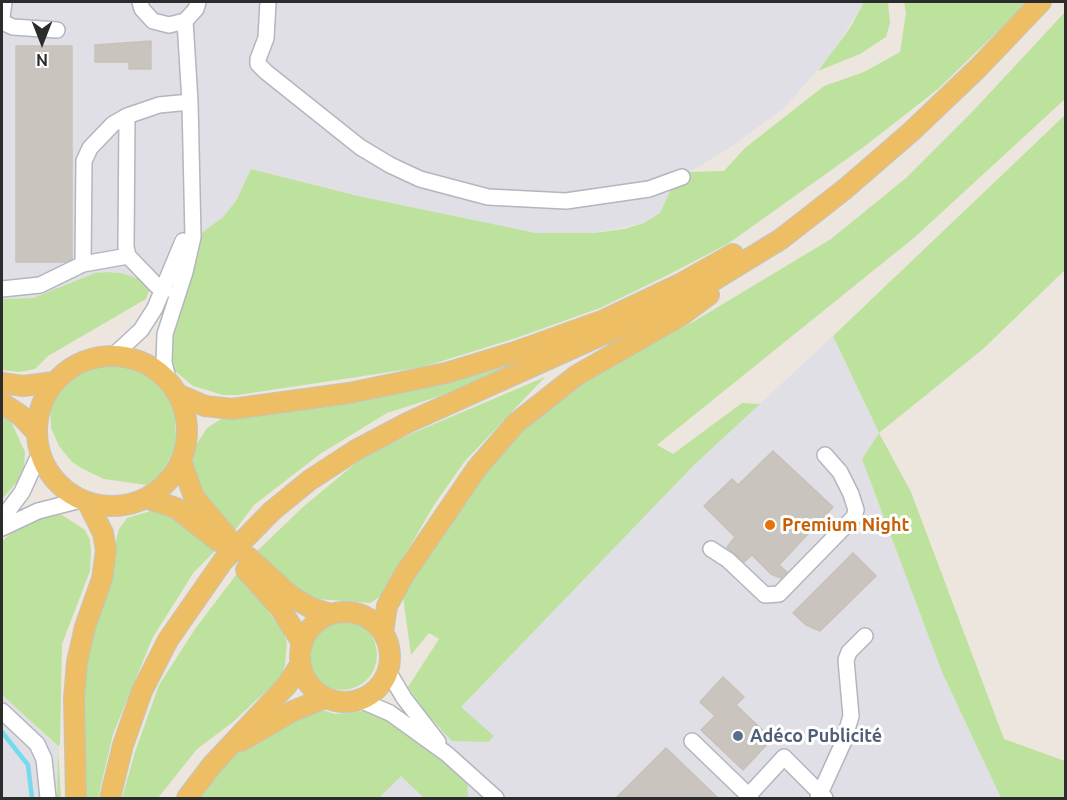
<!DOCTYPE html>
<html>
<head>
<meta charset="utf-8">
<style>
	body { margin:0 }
	#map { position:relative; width:1067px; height:800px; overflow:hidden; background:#ede6df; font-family:Ubuntu,sans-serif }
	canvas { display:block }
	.frame { position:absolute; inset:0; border:3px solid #2c2c2c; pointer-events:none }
	.north { position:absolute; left:12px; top:12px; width:60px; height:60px; -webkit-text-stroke:4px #fff; paint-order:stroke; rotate:180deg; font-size:16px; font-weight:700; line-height:24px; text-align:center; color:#2c2c2c }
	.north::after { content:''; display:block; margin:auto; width:21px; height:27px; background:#2c2c2c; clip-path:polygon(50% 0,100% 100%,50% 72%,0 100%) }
</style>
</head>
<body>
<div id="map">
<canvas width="1067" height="800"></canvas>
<div class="frame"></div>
<div class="north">N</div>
</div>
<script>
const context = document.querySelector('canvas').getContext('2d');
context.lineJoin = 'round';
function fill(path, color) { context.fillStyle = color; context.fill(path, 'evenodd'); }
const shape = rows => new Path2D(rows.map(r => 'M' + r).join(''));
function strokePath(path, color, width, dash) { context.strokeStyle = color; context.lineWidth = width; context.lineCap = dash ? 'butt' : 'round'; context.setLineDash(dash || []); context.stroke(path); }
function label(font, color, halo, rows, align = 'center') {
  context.font = font + ' Ubuntu,sans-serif'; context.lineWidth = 6; context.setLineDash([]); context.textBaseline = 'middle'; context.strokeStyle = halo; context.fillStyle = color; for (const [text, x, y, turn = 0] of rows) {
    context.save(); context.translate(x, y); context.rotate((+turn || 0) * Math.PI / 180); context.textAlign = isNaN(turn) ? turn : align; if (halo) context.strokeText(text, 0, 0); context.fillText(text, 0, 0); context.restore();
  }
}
const industrial = shape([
	[2,2,864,2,830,56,784,108,734,145,674,182,660,213,644,223,594,233,536,233,358,196,251,169,236,201,223,217,199,235,174,235,169,257,152,283,121,273,107,272,95,273,33,298,2,299],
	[833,336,879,433,862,459,942,672,1001,798,379,798,461,707,696,463],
	[2,695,58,747,57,798,2,798]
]);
const green = shape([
	[864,2,888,2,890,23,886,37,860,54,818,71,850,28],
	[904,2,1028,2,938,89,865,146,729,243,666,276,600,308,516,338,423,367,238,395,223,395,193,386,175,371,171,352,175,321,197,259,199,235,223,217,236,201,251,169,358,196,536,233,594,233,624,229,644,223,660,213,674,182,688,172,724,171,745,148,824,86,864,72,900,52,906,13],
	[1065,12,1065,99,915,237,657,445,673,454,742,403,760,404,696,463,461,707,494,736,488,742,452,741,425,712,408,687,439,639,429,633,411,655,403,597,410,580,469,487,529,418,595,370,693,322,831,239,906,178,974,110],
	[1065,115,1065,270,983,349,879,433,911,492,1004,739,1065,761,1065,798,1001,798,942,672,862,459,879,433,833,336],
	[107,272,121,273,152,283,146,299,48,356,35,369,19,372,2,370,2,299,33,298,95,273],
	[553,347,437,397,387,413,320,454,254,505,233,533,190,477,194,448,207,428,224,417],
	[105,363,125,365,143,372,159,384,170,400,175,413,176,440,173,454,158,477,147,485,104,479,83,469,72,462,59,446,51,428,50,407,55,393,69,378,86,368],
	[545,377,465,461,434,505,381,596,370,603,304,598,253,555,303,507,362,458,413,433],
	[2,414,10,419,25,452,24,467,17,482,2,499],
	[157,509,174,514,217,549,194,572,153,637,113,734,98,798,82,798,83,669,119,529,127,518],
	[48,515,62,515,85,530,90,540,91,552,90,571,62,644,60,744,58,747,61,798,57,798,58,746,2,695,2,541,15,530],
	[239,571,284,633,287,644,285,665,281,677,233,722,197,749,158,798,122,798,135,752,159,685,195,629],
	'307 655a35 35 0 1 1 70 0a35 35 0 1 1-70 0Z',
	[319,709,335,714,364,711,390,720,467,781,468,798,424,798,401,776,379,798,194,798,215,773,247,744]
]);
const stream = shape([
	[2,732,28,765,32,798]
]);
const building = shape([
	[151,41,151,69,129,69,129,62,95,62,95,45,151,41],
	[16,46,72,46,72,259,65,262,16,262,16,46],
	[773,451,833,507,779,565,787,572,781,578,771,574,752,555,744,562,730,550,727,547,735,537,704,506,732,479,738,485,773,451],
	[853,553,876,576,820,631,806,625,793,613,853,553],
	[723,677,744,697,736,705,772,739,743,770,701,730,715,716,700,702,723,677],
	[666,748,718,798,616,798,666,748]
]);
const minor = shape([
	[140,2,142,9,153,21,169,25,185,21,196,9,198,2],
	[268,2,266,38,258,59,258,64,266,72,360,147,390,165,420,179,488,197,566,201,649,189,682,177],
	[2,17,4,2],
	[2,22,13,27,57,30],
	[127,116,113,124,90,148,84,161,83,264,128,256],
	[2,289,40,285,83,264],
	[165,290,157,286,128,256,126,247,127,116,159,105,190,102],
	[114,355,141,330,155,308,183,241],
	[168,379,164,362,165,334,185,272,193,237,190,102,185,21],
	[2,519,22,492,40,453],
	[2,528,38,511,81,500],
	[711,549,728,560,765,595,779,594,854,517,856,510,851,494,840,472,825,455],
	[388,671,404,698,438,742],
	[360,700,390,713,447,754,496,798],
	[2,711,37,744,44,759,48,798],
	[692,741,751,798],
	[748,796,784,757,825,798],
	[818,798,843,743,851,716,846,660,849,652,865,636]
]);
const major = shape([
	'37 431a75 75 0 1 1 150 0a75 75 0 1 1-150 0Z',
	[2,383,23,386,54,382],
	[179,395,205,406,232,409,349,393,446,373,515,352,604,320,680,284,733,254],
	[2,403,20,415,36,432],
	[181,461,194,497,226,535],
	[146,498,176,508,218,541],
	[248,557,291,596,311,608,331,614],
	[246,570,280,608,302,643],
	'300 657a45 45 0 1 1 90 0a45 45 0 1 1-90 0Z',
	[383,632,387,606,404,575,477,468,516,423,577,375,682,315,709,295],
	[241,741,293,711,325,698],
	[76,798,74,698,77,662,85,627,102,579,106,550,103,533,88,503],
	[110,798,123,745,142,691,168,640,223,561,272,511,310,480,356,450,409,422,660,309,706,285,781,239,845,189,912,131,978,68,1041,2],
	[187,798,212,765,287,685,300,665]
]);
const markers = [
	[770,525,6,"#e8710a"],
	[738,736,6,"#5c6f8a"]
];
const foodNames = [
	["Premium Night",782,525]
];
const serviceNames = [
	["Adéco Publicité",750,736]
];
fill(industrial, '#e0dfe6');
fill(green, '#bde29d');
strokePath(stream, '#75daec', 4.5);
fill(building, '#c9c4bd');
strokePath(building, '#c9c1b9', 1.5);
strokePath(minor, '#b2b6bf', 18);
strokePath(major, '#c4c4c4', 22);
strokePath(minor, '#fff', 15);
strokePath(major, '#eebe64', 20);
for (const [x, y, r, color] of markers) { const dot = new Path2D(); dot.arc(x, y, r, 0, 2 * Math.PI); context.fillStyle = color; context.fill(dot); strokePath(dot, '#fff', 2); }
label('bold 18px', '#c56008', '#fff', foodNames, 'left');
label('bold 18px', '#4e5e75', '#fff', serviceNames, 'left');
</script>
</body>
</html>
